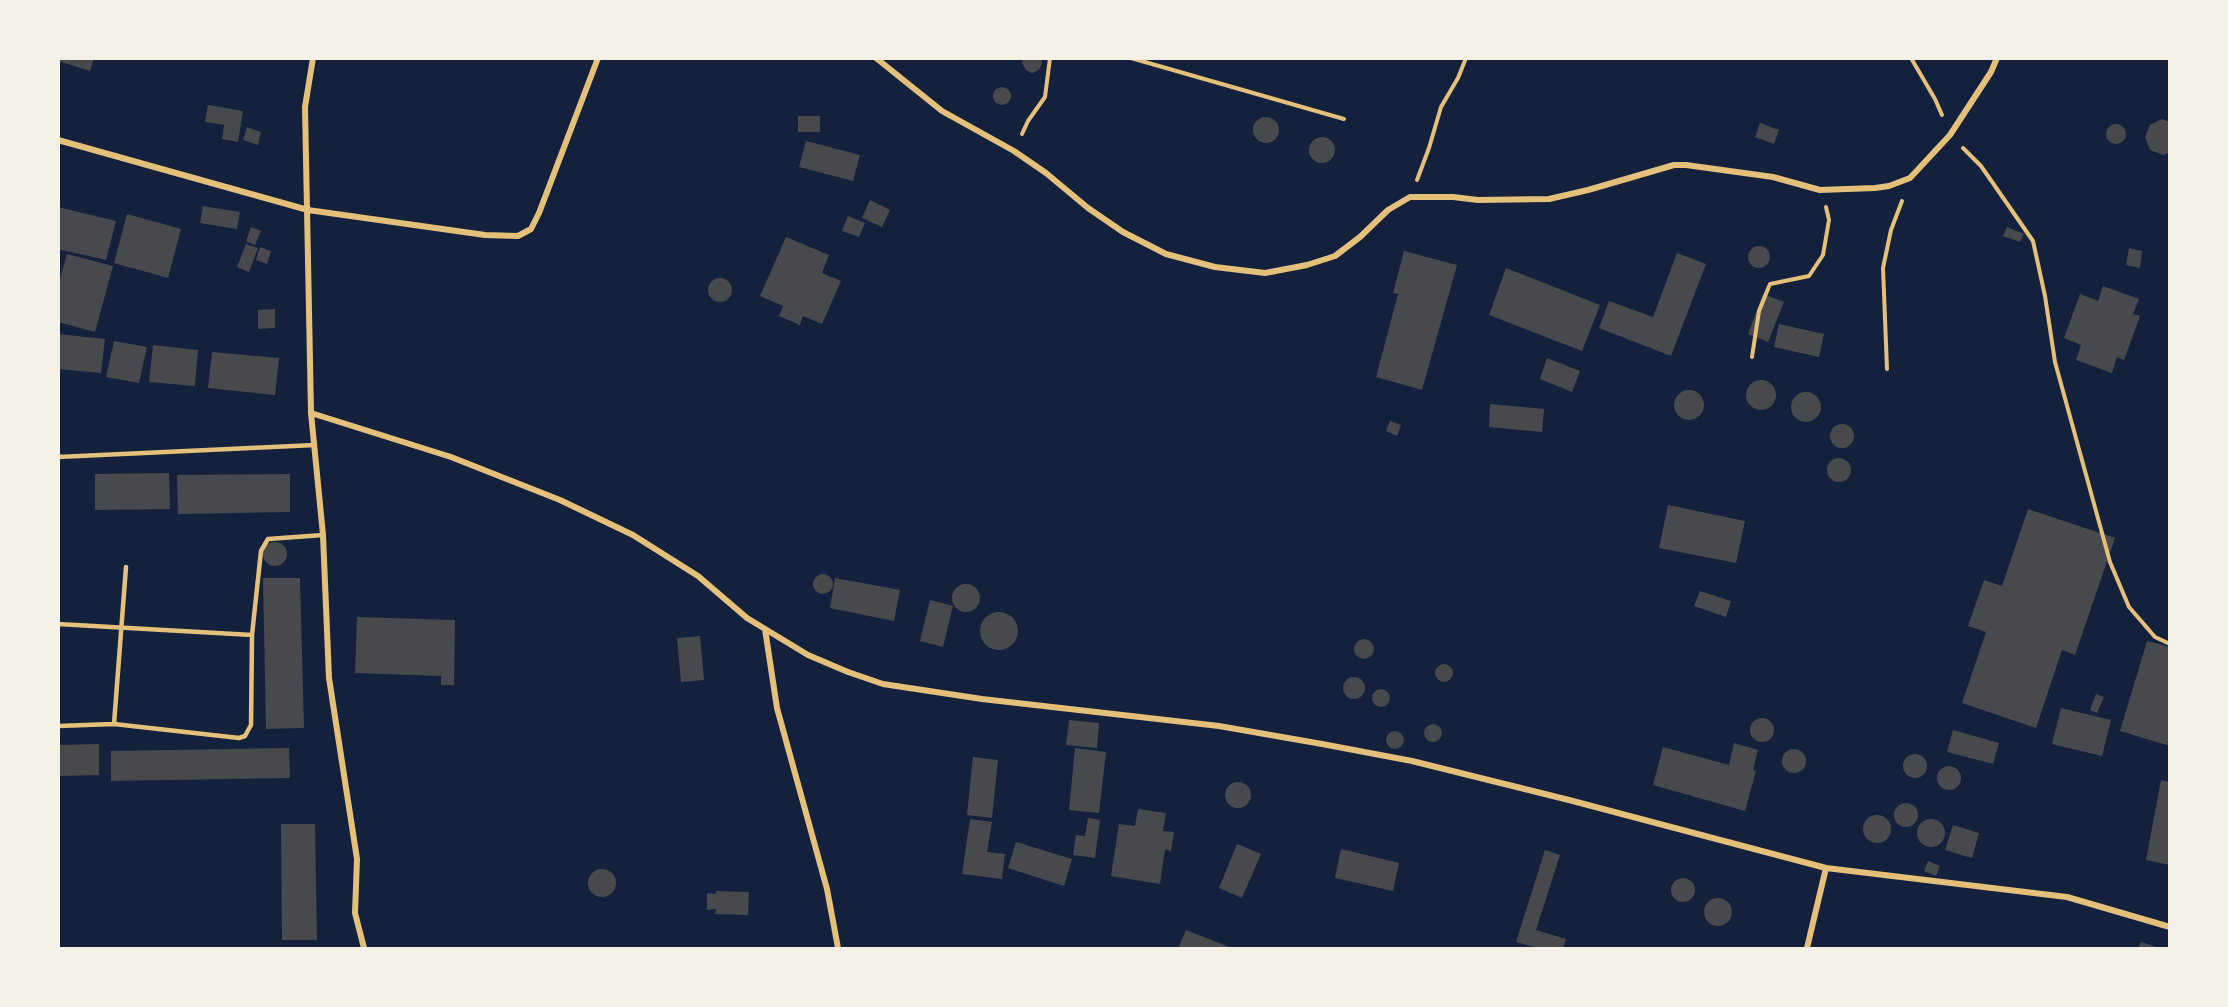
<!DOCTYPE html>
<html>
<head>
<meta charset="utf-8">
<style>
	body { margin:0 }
	#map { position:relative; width:2228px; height:1007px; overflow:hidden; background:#14213d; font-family:"Roboto Condensed",sans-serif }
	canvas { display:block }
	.frame { position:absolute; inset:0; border:60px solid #f6f1e7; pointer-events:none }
</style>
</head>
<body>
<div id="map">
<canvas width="2228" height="1007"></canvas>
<div class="frame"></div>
</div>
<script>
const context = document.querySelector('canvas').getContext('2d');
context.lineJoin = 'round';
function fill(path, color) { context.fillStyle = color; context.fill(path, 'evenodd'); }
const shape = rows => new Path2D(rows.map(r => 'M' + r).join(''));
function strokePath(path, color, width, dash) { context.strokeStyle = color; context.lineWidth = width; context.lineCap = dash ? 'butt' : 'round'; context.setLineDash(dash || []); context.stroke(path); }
const building = shape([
	[58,58,94,58,90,71,58,61],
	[1024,58,1040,58,1042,63,1039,70,1032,73,1026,70,1022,63],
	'993 96a9 9 0 1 1 18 0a9 9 0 1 1-18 0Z',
	[208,105,243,111,238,142,222,139,224,125,205,122],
	[798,116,820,116,820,132,798,132],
	'1253 130a13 13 0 1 1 26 0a13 13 0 1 1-26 0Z',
	[2162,119,2170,122,2170,152,2163,155,2150,150,2145,137,2150,125],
	[1760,123,1779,130,1774,144,1755,137],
	'2106 134a10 10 0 1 1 20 0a10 10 0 1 1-20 0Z',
	[247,127,261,132,258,145,243,140],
	'1309 150a13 13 0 1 1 26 0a13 13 0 1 1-26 0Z',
	[806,141,860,155,853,181,799,167],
	[870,200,890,210,882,227,862,218],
	[203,206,240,212,237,229,200,223],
	[58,207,116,221,106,260,58,249],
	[127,214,181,229,168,278,114,263],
	[848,216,865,223,859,237,842,231],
	[251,227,261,231,255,245,246,241],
	[2007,227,2024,234,2020,242,2003,236],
	[786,237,829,255,822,273,841,281,822,324,803,316,800,325,779,316,783,306,760,296],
	[246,244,258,248,249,272,237,267],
	'1748 257a11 11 0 1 1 22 0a11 11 0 1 1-22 0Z',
	[260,247,271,251,267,264,256,260],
	[2129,248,2142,251,2140,268,2126,265],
	[1404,251,1457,265,1422,390,1376,377,1398,294,1393,293],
	[1677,253,1706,264,1671,356,1599,328,1609,301,1653,317],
	[67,254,113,266,95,332,58,322,58,286],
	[1506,268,1600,305,1582,351,1489,315],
	'708 290a12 12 0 1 1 24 0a12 12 0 1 1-24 0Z',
	[2103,286,2139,299,2133,314,2140,316,2124,360,2117,357,2112,373,2076,360,2081,345,2064,338,2080,294,2098,301],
	[1763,294,1784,302,1768,342,1748,334],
	[275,309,275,328,258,329,258,310],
	[1779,324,1824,334,1819,357,1774,347],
	[58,334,105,339,101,373,58,369],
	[114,341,147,347,139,383,106,377],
	[153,345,198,350,195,386,149,382],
	[212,352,279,358,275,395,208,388],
	[1547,358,1580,371,1572,392,1540,379],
	'1746 395a15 15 0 1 1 30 0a15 15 0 1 1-30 0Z',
	'1674 405a15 15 0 1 1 30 0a15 15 0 1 1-30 0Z',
	'1791 407a15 15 0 1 1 30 0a15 15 0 1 1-30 0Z',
	[1490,404,1544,409,1542,432,1489,427],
	[1390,421,1401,425,1397,436,1386,431],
	'1830 436a12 12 0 1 1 24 0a12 12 0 1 1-24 0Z',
	'1827 470a12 12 0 1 1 24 0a12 12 0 1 1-24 0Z',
	[169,473,170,509,95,510,95,474],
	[290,474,290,512,178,514,177,475],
	[1668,505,1745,521,1736,563,1659,548],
	[2028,509,2115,538,2075,655,2062,650,2036,728,1962,703,1986,632,1968,626,1984,580,2002,586],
	'263 554a12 12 0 1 1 24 0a12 12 0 1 1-24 0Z',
	'813 584a10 10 0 1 1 20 0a10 10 0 1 1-20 0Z',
	[263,578,300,578,304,728,266,729],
	[835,578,900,590,894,621,830,608],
	'952 598a14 14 0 1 1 28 0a14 14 0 1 1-28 0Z',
	[1700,591,1731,601,1726,617,1694,606],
	[930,600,953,606,943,647,920,641],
	'980 631a19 19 0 1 1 38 0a19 19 0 1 1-38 0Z',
	[357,617,455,620,454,685,441,685,441,676,355,673],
	[700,636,704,680,681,682,677,638],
	'1354 649a10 10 0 1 1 20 0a10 10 0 1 1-20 0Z',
	[2147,641,2170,647,2170,746,2120,731],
	'1435 673a9 9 0 1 1 18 0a9 9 0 1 1-18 0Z',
	'1343 688a11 11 0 1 1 22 0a11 11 0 1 1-22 0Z',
	'1372 698a9 9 0 1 1 18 0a9 9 0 1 1-18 0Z',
	[2096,694,2104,697,2097,713,2090,710],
	[2061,708,2111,720,2102,756,2052,744],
	'1750 730a12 12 0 1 1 24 0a12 12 0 1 1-24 0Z',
	[1069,720,1099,723,1097,748,1066,745],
	'1424 733a9 9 0 1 1 18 0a9 9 0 1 1-18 0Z',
	[1953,730,1999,743,1993,764,1947,752],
	'1386 740a9 9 0 1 1 18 0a9 9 0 1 1-18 0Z',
	[1734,743,1758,750,1753,770,1756,771,1745,811,1653,785,1663,747,1729,765],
	[99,744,99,775,58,776,58,745],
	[289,748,290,778,111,781,111,751],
	[1075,748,1106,752,1099,813,1069,810],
	'1782 761a12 12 0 1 1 24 0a12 12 0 1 1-24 0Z',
	'1903 766a12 12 0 1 1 24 0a12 12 0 1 1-24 0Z',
	[973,757,998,760,992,818,967,815],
	'1937 778a12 12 0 1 1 24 0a12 12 0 1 1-24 0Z',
	[2161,780,2170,782,2170,865,2146,860],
	'1225 795a13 13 0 1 1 26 0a13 13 0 1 1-26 0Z',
	'1894 815a12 12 0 1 1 24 0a12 12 0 1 1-24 0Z',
	[1138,809,1166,813,1163,831,1174,832,1171,851,1165,849,1160,884,1111,876,1119,824,1135,826],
	'1863 829a14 14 0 1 1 28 0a14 14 0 1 1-28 0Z',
	[1088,818,1100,820,1095,858,1073,855,1076,835,1085,836],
	[970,819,992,822,987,852,1005,854,1002,879,962,874],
	'1917 833a14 14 0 1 1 28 0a14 14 0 1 1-28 0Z',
	[281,824,315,824,317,940,282,940],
	[1953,825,1979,833,1972,858,1945,850],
	[1016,842,1072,859,1064,886,1008,868],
	[1237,844,1261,854,1242,898,1219,888],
	[1341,849,1399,863,1393,891,1335,878],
	[1545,850,1560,855,1536,930,1566,939,1563,948,1537,948,1516,942],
	[1928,861,1940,866,1936,876,1924,871],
	'588 883a14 14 0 1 1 28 0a14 14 0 1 1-28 0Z',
	'1671 890a12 12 0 1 1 24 0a12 12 0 1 1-24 0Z',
	[716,891,749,892,748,915,715,914,716,909,707,910,707,893,716,894],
	'1704 912a14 14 0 1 1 28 0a14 14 0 1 1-28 0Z',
	[1186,930,1232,948,1178,948],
	[2141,942,2160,948,2138,948]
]);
const path = shape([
	[1131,58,1344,119],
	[1911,58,1935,99,1942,115],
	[1022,134,1028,121,1045,97,1050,58],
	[1963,148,1981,166,2033,241,2045,296,2055,362,2110,562,2129,607,2155,637,2170,644],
	[1417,180,1429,148,1441,107,1458,78,1466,58],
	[1752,357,1759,311,1770,284,1809,276,1823,255,1829,220,1826,207],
	[1887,369,1883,268,1891,230,1902,201]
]);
const service = shape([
	[58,457,315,445],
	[58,624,252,635],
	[114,724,126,567],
	[58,726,114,724,239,738,245,736,251,725,252,635,261,551,268,539,323,535]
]);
const minor = shape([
	[313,58,305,107,311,413,323,535,329,678,357,859,355,913,364,948],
	[876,58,942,111,1014,151,1046,173,1088,208,1123,232,1166,254,1215,267,1265,273,1307,265,1335,256,1360,237,1388,210,1410,197,1453,197,1478,200,1549,199,1588,190,1674,165,1686,165,1773,177,1820,190,1875,188,1889,186,1910,178,1950,135,1991,72,1997,58],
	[58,140,308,210,485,235,518,236,531,229,539,213,598,58],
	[311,413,451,457,560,500,633,535,698,576,747,618,808,655,848,672,883,684,982,699,1219,726,1322,744,1412,761,1569,800,1826,868,2067,897,2170,927],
	[765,629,777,708,827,889,838,948],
	[1807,948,1826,868]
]);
fill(building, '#48494c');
strokePath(path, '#e5c07b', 4);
strokePath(service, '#e5c07b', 4.5);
strokePath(minor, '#e5c07b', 6);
</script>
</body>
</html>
